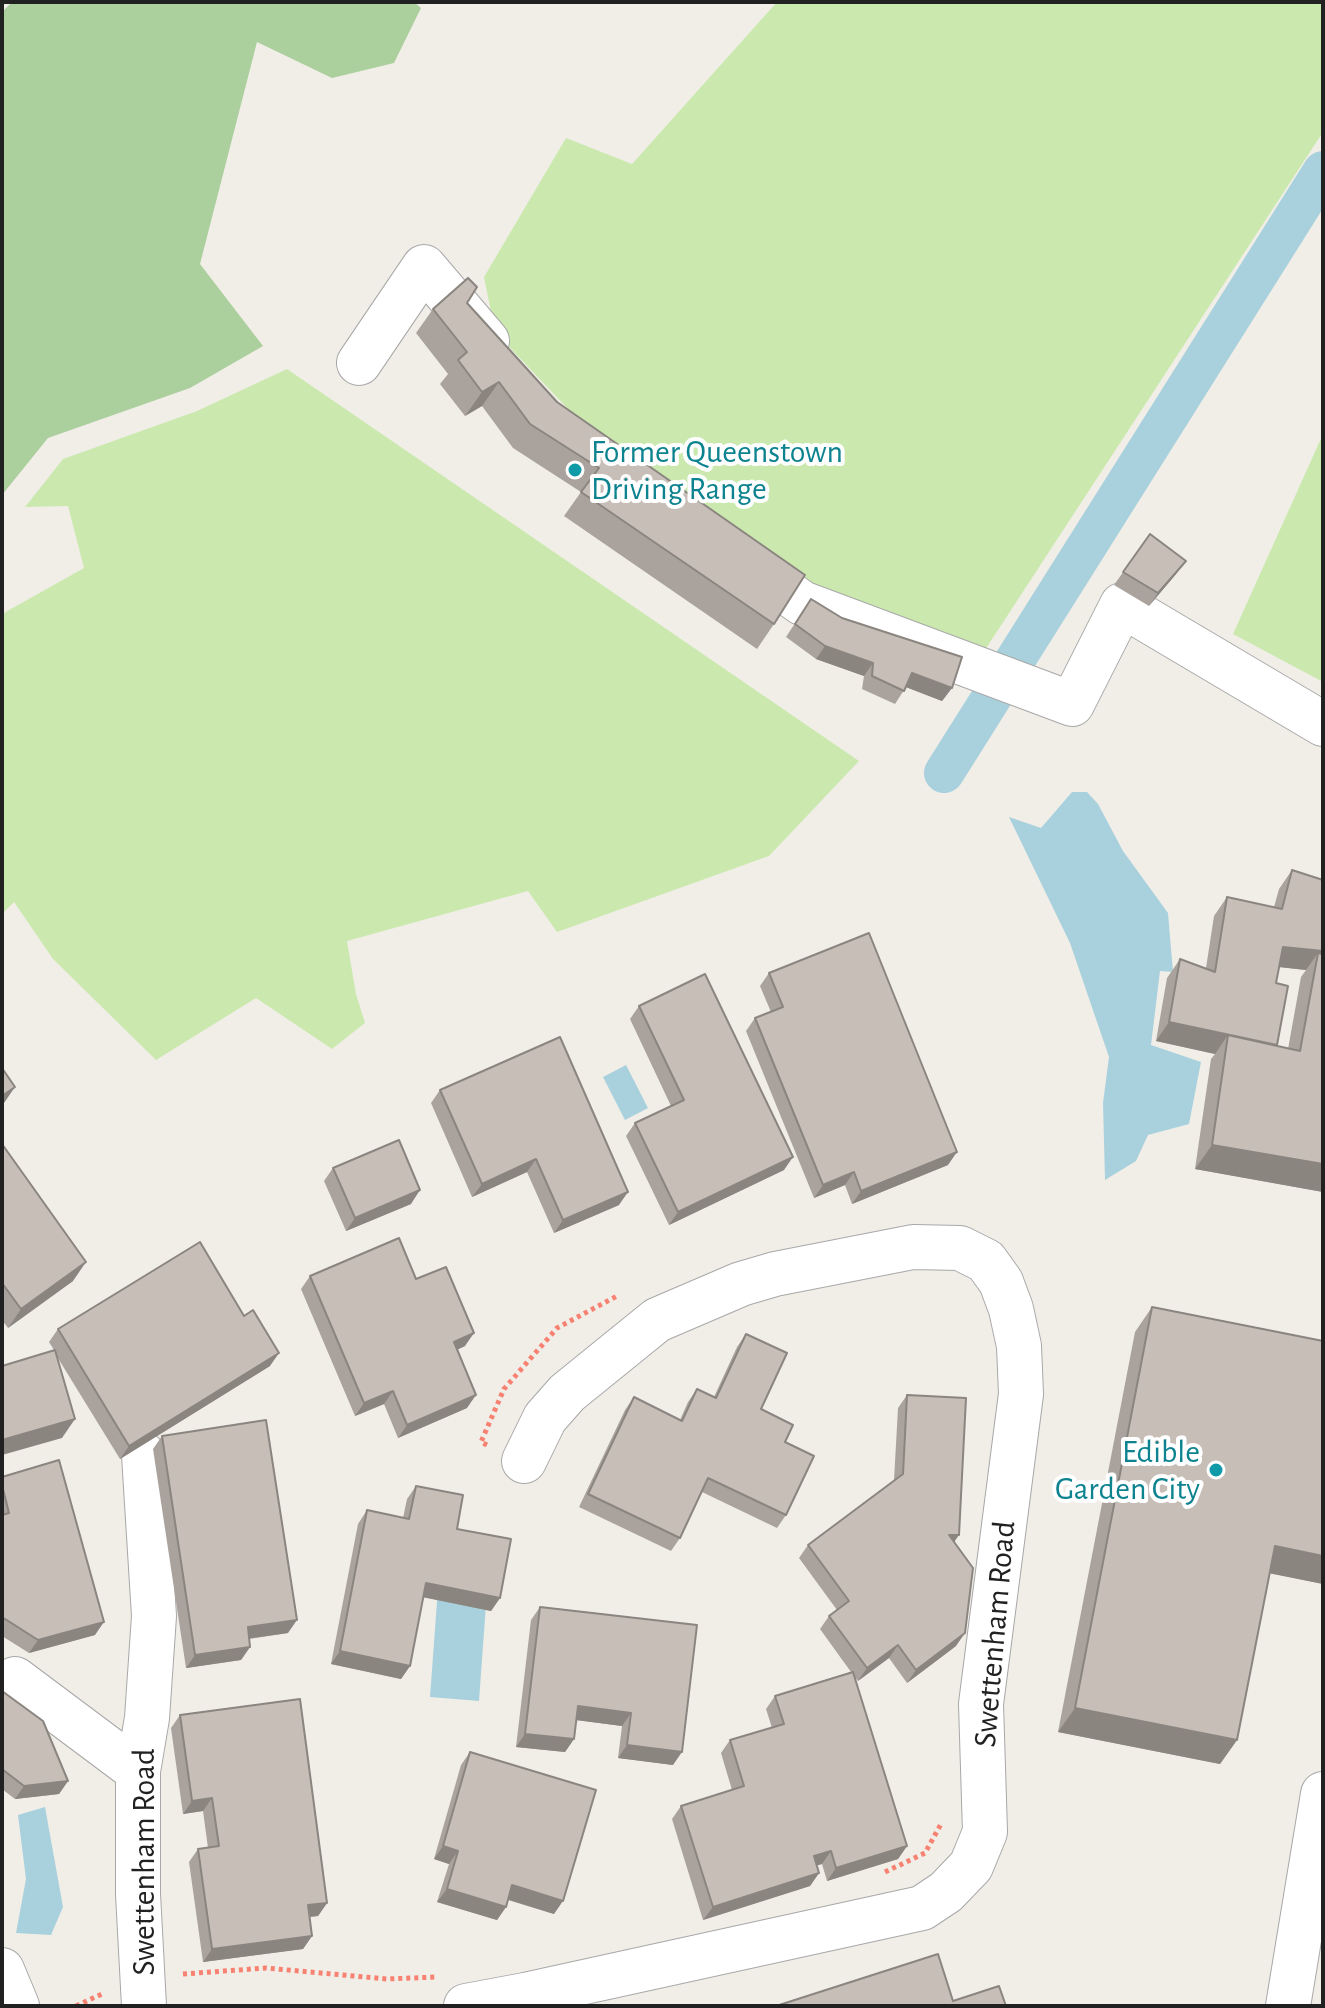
<!DOCTYPE html>
<html>
<head>
<meta charset="utf-8">
<style>
	body { margin:0 }
	#map { position:relative; width:1325px; height:2008px; overflow:hidden; background:#f1eee8; font-family:"Alegreya Sans",sans-serif }
	canvas { display:block }
	.frame { position:absolute; inset:0; border:4px solid #212121; pointer-events:none }
</style>
</head>
<body>
<div id="map">
<canvas width="1325" height="2008"></canvas>
<div class="frame"></div>
</div>
<script>
const context = document.querySelector('canvas').getContext('2d');
context.lineJoin = 'round';
function fill(path, color) { context.fillStyle = color; context.fill(path, 'evenodd'); }
const shape = rows => new Path2D(rows.map(r => 'M' + r).join(''));
function strokePath(path, color, width, dash) { context.strokeStyle = color; context.lineWidth = width; context.lineCap = dash ? 'butt' : 'round'; context.setLineDash(dash || []); context.stroke(path); }
function label(font, color, halo, rows, align = 'center') {
  context.font = font + ' "Alegreya Sans",sans-serif'; context.lineWidth = 8; context.setLineDash([]); context.textBaseline = 'middle'; context.strokeStyle = halo; context.fillStyle = color; for (const [text, x, y, turn = 0] of rows) {
    context.save(); context.translate(x, y); context.rotate((+turn || 0) * Math.PI / 180); context.textAlign = isNaN(turn) ? turn : align; if (halo) context.strokeText(text, 0, 0); context.fillText(text, 0, 0); context.restore();
  }
}
const grass = shape([
	[777,2,1323,2,1323,132,983,653,818,598,607,450,495,332,484,277,566,138,632,164],
	[287,369,859,761,769,856,557,932,528,891,347,941,356,994,365,1023,332,1049,256,998,156,1060,53,959,14,902,2,914,2,614,84,568,68,506,25,507,63,459,197,411],
	[1323,434,1323,682,1233,634]
]);
const forest = shape([
	[12,2,414,2,421,8,394,63,332,78,257,42,200,264,263,346,190,388,48,438,2,495,2,12]
]);
const water = shape([
	[1072,792,1087,792,1098,804,1123,851,1168,913,1173,972,1160,971,1151,1045,1201,1062,1189,1124,1148,1135,1136,1161,1105,1180,1103,1103,1109,1057,1070,943,1009,817,1041,828],
	[626,1065,648,1108,625,1120,603,1077],
	[438,1588,487,1591,479,1701,430,1697],
	[45,1807,63,1907,51,1935,16,1933,26,1879,18,1815]
]);
const canal = shape([
	[944,773,1323,171]
]);
const path = shape([
	[487,1445,481,1442,504,1389,557,1328,617,1296],
	[885,1872,925,1853,941,1824],
	[183,1974,266,1968,387,1979,436,1977],
	[76,2006,104,1993]
]);
const minor = shape([
	[359,363,424,267,487,341],
	[744,562,802,603,1072,704,1122,605,1323,724],
	[144,1455,154,1616,147,1718,138,1771,138,1894,144,2006],
	[15,1679,138,1771],
	[2,1970,17,2006],
	[466,2006,525,1995,922,1908,946,1892,971,1866,985,1832,981,1704,1021,1394,1019,1346,1011,1309,1001,1282,986,1261,960,1248,913,1247,775,1274,741,1284,657,1320,567,1393,545,1418,524,1461],
	[1288,2006,1323,1794]
]);
const wall = shape([
	[467,303,557,402,774,624,757,649,564,516,581,492,513,448,482,406,465,416,440,384,448,374,416,333,433,309],
	[1150,534,1176,574,1149,606,1114,585],
	[811,599,952,688,942,701,906,687,895,704,862,689,864,676,816,659,786,637],
	[1292,870,1323,880,1323,1192,1195,1169,1211,1059,1215,1054,1156,1041,1167,978,1180,959,1206,968,1214,916,1227,897,1274,907,1279,889],
	[1279,967,1306,970,1301,977,1288,1049,1277,1046,1276,983],
	[769,973,948,1165,852,1204,845,1185,814,1198,746,1031,755,1018,771,1012,760,986],
	[639,1006,784,1170,669,1225,626,1136,635,1123,671,1106,630,1019],
	[440,1090,619,1205,554,1233,527,1172,472,1197,431,1103],
	[2,1144,73,1281,8,1328,2,1320],
	[333,1168,411,1204,346,1231,324,1181],
	[310,1276,416,1279,465,1346,457,1350,467,1408,398,1438,384,1404,355,1416,301,1289],
	[1152,1307,1323,1341,1323,1584,1270,1573,1237,1740,1220,1764,1058,1732,1135,1332],
	[58,1329,270,1366,120,1459,56,1355,62,1438,54,1350,49,1342],
	[746,1334,761,1409,785,1442,786,1515,777,1528,702,1492,680,1538,671,1551,579,1507,625,1410,634,1397,680,1420,688,1402,697,1389,714,1397,737,1347],
	[907,1395,954,1542,956,1646,907,1683,889,1658,858,1681,853,1675,907,1846,898,1859,827,1881,822,1864,817,1865,819,1873,810,1886,703,1920,672,1819,681,1806,732,1790,721,1753,730,1740,772,1728,766,1709,775,1696,851,1672,820,1629,829,1616,837,1610,799,1558,808,1545,894,1480,898,1408],
	[162,1436,288,1633,249,1639,250,1647,241,1660,186,1668,153,1449],
	[2,1477,95,1635,29,1653,2,1636],
	[416,1486,457,1529,500,1598,491,1611,423,1597,410,1666,401,1679,331,1664,358,1524,367,1510,403,1518,407,1499],
	[540,1607,697,1625,673,1765,618,1758,622,1726,576,1720,574,1739,565,1752,516,1747,531,1620],
	[2,1691,68,1781,59,1794,15,1799,2,1789],
	[180,1715,327,1903,318,1916,309,1917,312,1936,303,1949,203,1962,189,1862,198,1849,208,1848,203,1811,183,1814,171,1728],
	[470,1752,554,1914,508,1900,506,1907,497,1920,437,1902,449,1864,434,1859,461,1765]
]);
const shadedWall = shape([
	[499,382,482,406,465,416,482,392],
	[1186,561,1176,574,1149,606,1158,593],
	[825,646,873,663,864,676,816,659],
	[912,673,952,688,942,701,903,686],
	[1283,947,1323,951,1323,971,1318,953,1306,970,1270,966],
	[1169,1022,1277,1045,1228,1035,1215,1054,1156,1041],
	[15,1087,2,1106,2,1096],
	[1212,1145,1323,1164,1323,1192,1195,1169],
	[957,1152,948,1165,852,1204,861,1191],
	[793,1157,784,1170,669,1225,678,1212],
	[536,1159,527,1172,472,1197,482,1184],
	[854,1172,845,1185,814,1198,823,1185],
	[420,1190,411,1204,346,1231,355,1218],
	[628,1192,619,1205,554,1233,563,1220],
	[86,1262,73,1281,8,1328,21,1309],
	[474,1333,465,1346,445,1355,454,1342],
	[279,1353,270,1366,120,1459,129,1446],
	[393,1391,384,1404,355,1416,364,1403],
	[476,1395,467,1408,398,1438,407,1425],
	[75,1419,62,1438,2,1455,2,1440],
	[949,1535,959,1535,950,1548],
	[1275,1546,1323,1556,1323,1584,1258,1571],
	[426,1583,500,1598,491,1611,417,1596],
	[297,1620,288,1633,238,1640,248,1627],
	[104,1622,95,1635,29,1653,38,1640],
	[965,1633,956,1646,907,1683,916,1670],
	[898,1645,889,1658,858,1681,867,1668],
	[250,1647,241,1660,186,1668,195,1655],
	[340,1651,410,1666,401,1679,331,1664],
	[578,1706,631,1713,622,1726,568,1719],
	[1075,1708,1237,1740,1220,1764,1058,1732],
	[525,1734,574,1739,565,1752,516,1747],
	[627,1745,682,1752,673,1765,618,1758],
	[68,1781,59,1794,15,1799,24,1786],
	[212,1798,203,1811,183,1814,192,1801],
	[443,1846,458,1851,449,1864,434,1859],
	[907,1846,898,1859,827,1881,836,1868],
	[831,1851,822,1864,805,1869,814,1856],
	[819,1873,810,1886,703,1920,713,1907],
	[512,1885,563,1901,554,1914,503,1898],
	[447,1889,506,1907,497,1920,437,1902],
	[327,1903,318,1916,298,1918,308,1905],
	[312,1936,303,1949,203,1962,212,1949]
]);
const building = shape([
	[468,278,477,287,467,303,557,402,805,575,774,624,581,492,599,468,530,424,499,382,482,392,458,360,467,352,433,309,468,278],
	[1150,534,1186,561,1158,593,1123,572,1150,534],
	[811,599,842,618,962,657,952,688,912,673,904,691,872,676,873,663,825,646,795,624,811,599],
	[1292,870,1323,880,1323,951,1283,947,1276,983,1288,986,1277,1045,1169,1022,1180,959,1215,972,1227,897,1282,909,1292,870],
	[869,933,957,1152,861,1191,854,1172,823,1185,755,1018,783,1007,769,973,869,933],
	[1318,953,1323,954,1323,1164,1212,1145,1228,1035,1300,1051,1318,953],
	[705,974,793,1157,678,1212,635,1123,684,1100,639,1006,705,974],
	[560,1037,628,1192,563,1220,536,1159,482,1184,440,1090,560,1037],
	[2,1068,15,1087,2,1096,2,1068],
	[399,1140,420,1190,355,1218,333,1168,399,1140],
	[2,1144,86,1262,21,1309,2,1283,2,1144],
	[399,1238,416,1279,446,1267,474,1333,454,1342,476,1395,407,1425,393,1391,364,1403,310,1276,399,1238],
	[200,1242,244,1316,253,1310,279,1353,129,1446,58,1329,200,1242],
	[1152,1307,1323,1341,1323,1556,1275,1546,1237,1740,1075,1708,1152,1307],
	[746,1334,787,1353,761,1409,793,1425,785,1442,814,1456,786,1515,708,1478,680,1538,588,1494,634,1397,682,1421,697,1389,716,1398,746,1334],
	[55,1350,75,1419,2,1440,2,1366,55,1350],
	[907,1395,966,1398,959,1535,949,1535,973,1568,965,1633,916,1670,898,1645,867,1668,829,1616,849,1601,808,1545,903,1474,907,1395],
	[266,1420,297,1620,248,1627,250,1647,195,1655,162,1436,266,1420],
	[59,1460,104,1622,38,1640,2,1617,2,1515,9,1513,2,1485,2,1477,59,1460],
	[416,1486,463,1495,457,1529,511,1539,500,1598,426,1583,410,1666,340,1651,367,1510,409,1519,416,1486],
	[540,1607,697,1625,682,1752,627,1745,631,1713,578,1706,574,1739,525,1734,540,1607],
	[853,1672,907,1846,836,1868,831,1851,814,1856,819,1873,713,1907,681,1806,744,1786,730,1740,784,1724,775,1696,853,1672],
	[2,1691,43,1721,68,1781,24,1786,2,1769,2,1691],
	[300,1699,327,1903,308,1905,312,1936,212,1949,198,1849,219,1846,212,1798,192,1801,180,1715,300,1699],
	[470,1752,596,1790,563,1901,512,1885,506,1907,447,1889,458,1851,443,1846,470,1752],
	[938,1954,953,2001,999,1986,1006,2006,776,2006,938,1954]
]);
const markers = [
	[575,470,8,"#0f9aa8"],
	[1216,1470,8,"#0f9aa8"]
];
const cultureNames = [
	["Former Queenstown",591,452],
	["Driving Range",591,489],
	["Edible",1200,1452,"right"],
	["Garden City",1200,1489,"right"]
];
const streetNames = [
	["Swettenham Road",995,1634,-85],
	["Swettenham Road",144,1862,-90]
];
fill(grass, '#cbe9af');
fill(forest, '#abcf9d');
fill(water, '#a9d1dd');
strokePath(canal, '#a9d1dd', 40);
strokePath(minor, '#a8a8a8', 46);
strokePath(path, '#f78272', 5, [4, 4]);
strokePath(minor, '#fff', 44);
fill(wall, '#aaa39d');
fill(shadedWall, '#8b8580');
fill(building, '#c6beb7');
strokePath(building, '#8b8580', 2);
for (const [x, y, r, color] of markers) { const dot = new Path2D(); dot.arc(x, y, r, 0, 2 * Math.PI); context.fillStyle = color; context.fill(dot); strokePath(dot, '#fff', 3); }
label('32px', '#0d838f', '#fff', cultureNames, 'left');
label('32px', '#212121', '#fff', streetNames);
</script>
</body>
</html>
